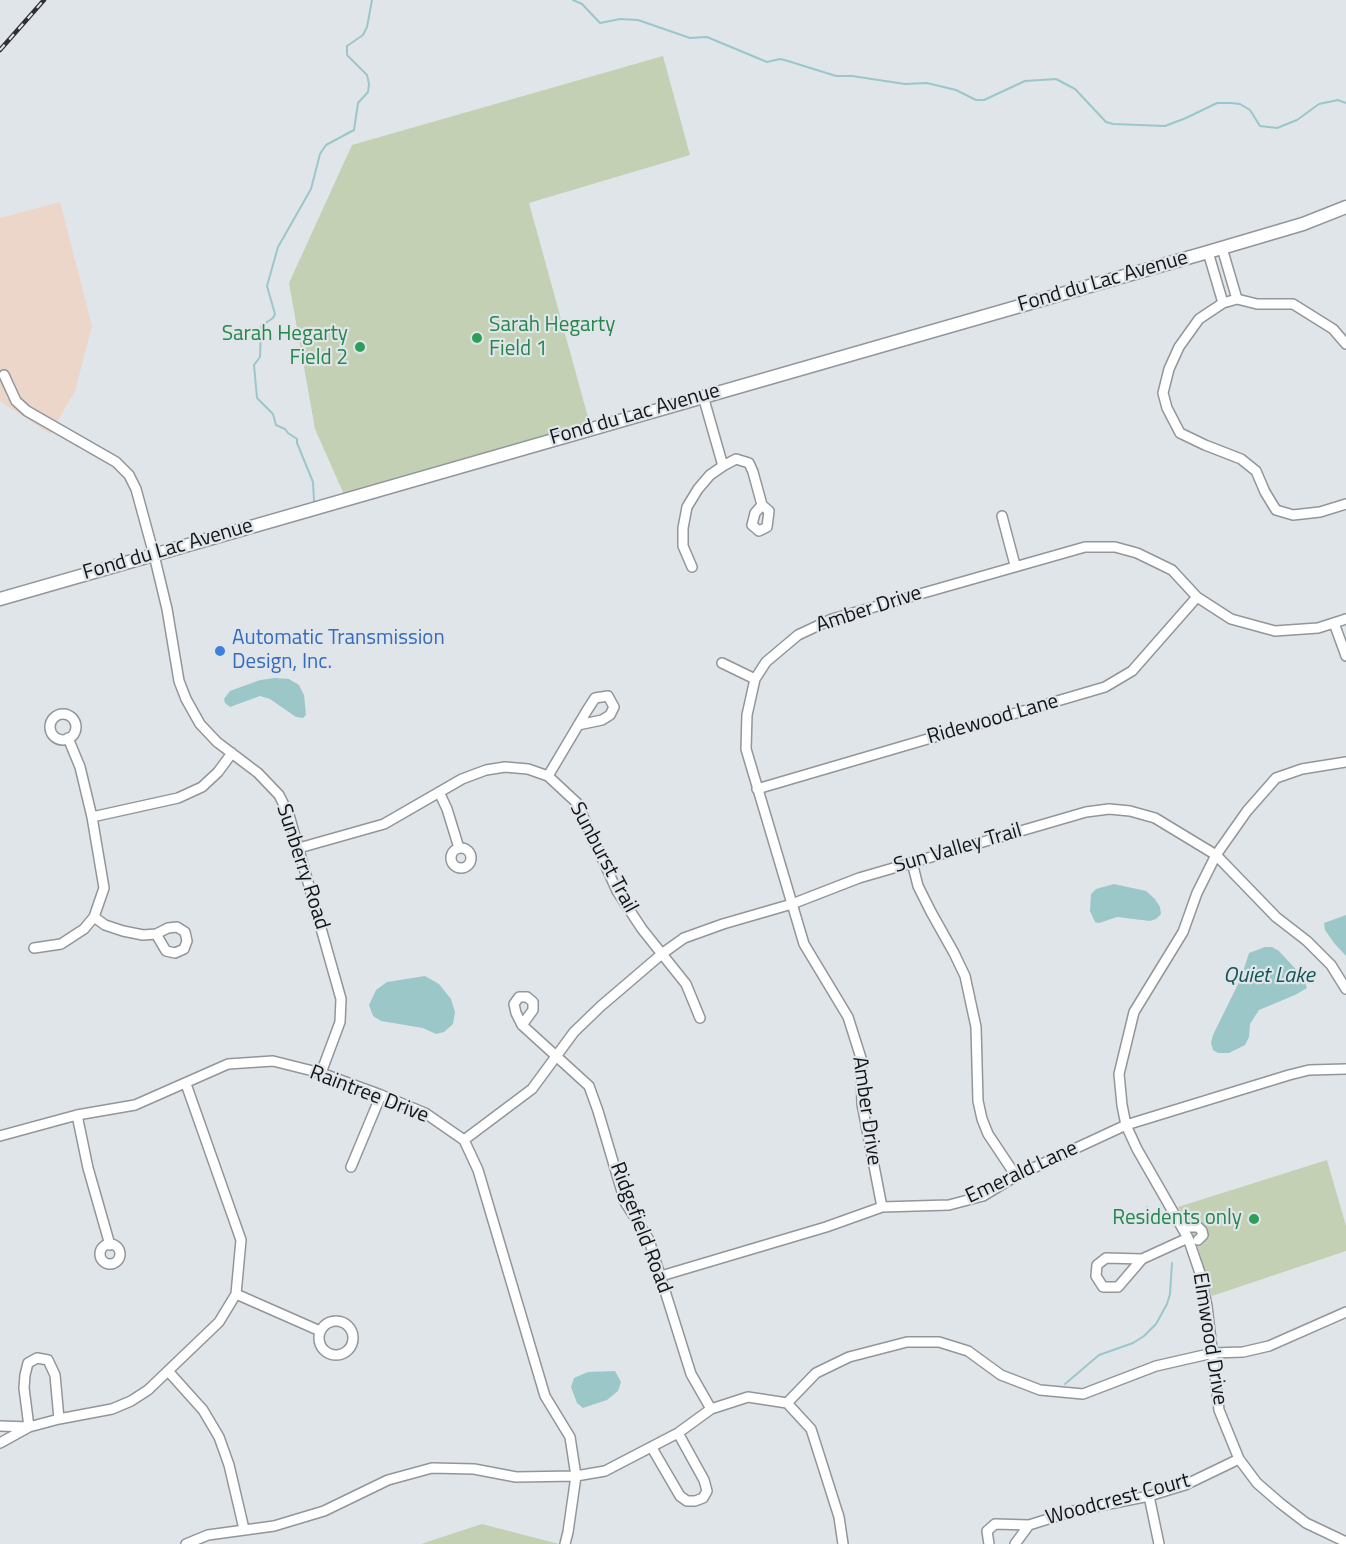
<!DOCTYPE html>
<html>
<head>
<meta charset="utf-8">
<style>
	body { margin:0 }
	canvas { display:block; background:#e0e5ea }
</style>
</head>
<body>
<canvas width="1346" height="1544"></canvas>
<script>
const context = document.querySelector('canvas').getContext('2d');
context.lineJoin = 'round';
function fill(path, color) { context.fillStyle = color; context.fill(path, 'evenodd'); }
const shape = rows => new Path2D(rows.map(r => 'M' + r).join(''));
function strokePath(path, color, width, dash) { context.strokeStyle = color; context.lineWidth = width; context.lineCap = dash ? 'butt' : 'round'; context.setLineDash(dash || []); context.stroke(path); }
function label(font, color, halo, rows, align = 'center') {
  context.font = font + ' "Titillium Web",sans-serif'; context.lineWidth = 4.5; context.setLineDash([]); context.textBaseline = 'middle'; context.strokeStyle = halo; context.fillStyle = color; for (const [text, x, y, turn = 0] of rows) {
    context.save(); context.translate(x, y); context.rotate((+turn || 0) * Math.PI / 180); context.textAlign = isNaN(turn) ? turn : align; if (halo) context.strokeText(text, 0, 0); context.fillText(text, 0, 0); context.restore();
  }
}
const commercial = shape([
	[60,202,92,326,75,391,50,434,0,401,0,218]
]);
const green = shape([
	[663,56,690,155,529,203,591,428,346,499,315,429,289,283,352,145],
	[1327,1160,1346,1226,1346,1251,1212,1296,1197,1244,1178,1207],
	[482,1524,559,1544,421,1544]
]);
const water = shape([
	[275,678,289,679,299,685,304,695,306,715,303,718,296,717,270,699,260,696,230,707,225,703,224,699,230,691,260,680],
	[1114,884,1146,891,1155,899,1160,907,1161,914,1156,919,1150,921,1117,917,1099,923,1095,922,1090,911,1091,894,1096,889],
	[1346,915,1346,956,1334,943,1325,930,1324,923],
	[1265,947,1272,947,1279,951,1303,977,1307,988,1295,995,1259,1010,1250,1024,1249,1037,1245,1045,1229,1053,1218,1053,1213,1050,1211,1043,1213,1035,1241,978,1249,953],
	[425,976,439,984,451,999,455,1012,453,1024,444,1032,436,1034,423,1028,381,1021,373,1016,369,1005,376,990,387,982],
	[615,1371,621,1382,618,1391,607,1400,583,1408,577,1403,571,1387,574,1378,588,1372]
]);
const stream = shape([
	[573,0,582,4,600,23,620,19,638,20,690,38,707,37,767,62,780,59,788,61,836,76,852,76,905,84,927,83,956,90,976,100,984,100,1025,81,1056,79,1075,89,1106,122,1113,124,1165,126,1186,118,1217,103,1231,103,1240,104,1250,110,1260,126,1277,128,1297,120,1319,104,1338,100,1346,103],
	[314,501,313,482,297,443,297,439,288,433,285,429,276,425,273,414,257,398,254,365,260,357,261,326,273,318,275,314,267,286,278,247,311,189,320,154,326,145,354,130,358,103,368,92,369,84,367,75,347,55,347,46,363,35,367,27,372,0],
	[1147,1207,1151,1216],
	[1065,1384,1099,1355,1133,1343,1144,1336,1156,1324,1167,1304,1170,1294,1172,1263]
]);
const minor = shape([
	[1222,248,1237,299],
	[1208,252,1223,303],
	[1346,344,1333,329,1293,304,1257,304,1237,299,1223,303,1199,319,1179,347,1169,369,1163,393,1167,408,1180,433,1205,445,1241,459,1256,471,1265,492,1276,510,1293,515,1320,512,1346,504],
	[4,375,16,401,27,411,116,462,129,475,136,489,154,555,167,609,179,681,186,699,200,724,217,742,258,773,279,795,289,815,341,999,340,1022,321,1073],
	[723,466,736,459,749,463,753,472,762,505,769,511,767,527,759,531,752,525,755,513,762,505],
	[1002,516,1015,565],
	[692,567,683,546,683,528,687,507,698,489,710,475,723,466,703,396],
	[1334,623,1346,656],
	[722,663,755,679],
	'50 727a13 13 0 1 1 26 0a13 13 0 1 1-26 0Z',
	[1346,762,1302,769,1276,778,1247,811,1216,855,1197,893,1183,932,1134,1012,1119,1074,1122,1105,1126,1125,1137,1149,1188,1238,1200,1273,1207,1306,1219,1410,1239,1459,1257,1483,1280,1503,1306,1523,1346,1542],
	[548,776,586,712,595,698,608,696,614,707,610,715,602,720,578,725],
	[757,789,1105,687,1132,671,1197,597],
	[439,792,447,809,459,848],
	[92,817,178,798,202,787,218,772,232,753],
	[299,848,384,824,462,779,486,770,505,767,528,769,548,776,577,803,617,891,642,929,686,984,700,1018],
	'451 858a10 10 0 1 1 20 0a10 10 0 1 1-20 0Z',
	[912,862,918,886,931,912,954,953,965,976,976,1027,978,1101,982,1119,988,1134,1016,1176],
	[94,917,105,925,123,931,143,935,156,934,168,928,177,927,185,932,187,941,184,949,175,953,166,951,156,934],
	[34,948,61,944,84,929,94,917,104,888,92,817,80,767,68,738],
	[522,1025,533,1010,533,1002,527,997,519,997,514,1004,516,1013,522,1025,589,1086,598,1111,625,1202,649,1240,691,1374,711,1409],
	[77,1115,88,1168,110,1245],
	[0,1136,77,1115,135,1105,228,1064,273,1061,321,1073,381,1095,425,1113,464,1140,478,1170,545,1396,570,1437,576,1476,568,1532,565,1544],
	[464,1140,532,1089,574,1032,601,1006,663,953,684,938,723,924,792,904,859,878,1086,812,1109,809,1130,811,1155,818,1216,855,1276,917,1307,941,1331,965,1346,989],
	[351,1167,381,1095],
	[882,1207,862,1104,861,1058,848,1017,804,944,746,749,747,715,755,679,766,662,798,635,832,619,1085,547,1115,547,1137,553,1172,570,1197,597,1231,619,1275,631,1318,628,1346,619],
	[1191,1227,1198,1227,1202,1231,1203,1235,1198,1240],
	'100 1254a10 10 0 1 1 20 0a10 10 0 1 1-20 0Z',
	[1142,1259,1106,1258,1097,1265,1096,1276,1103,1287,1118,1287,1142,1259,1188,1238],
	[661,1276,826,1227,882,1207,949,1205,983,1196,1016,1176,1126,1125,1289,1075,1309,1070,1346,1069],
	[236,1294,320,1331],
	'319 1338a17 17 0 1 1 34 0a17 17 0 1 1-34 0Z',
	[168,1371,203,1410,219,1437,229,1465,244,1529],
	[787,1403,816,1373,849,1357,907,1342,939,1342,968,1351,1001,1375,1040,1390,1083,1394,1156,1366,1213,1353,1243,1352,1269,1346,1346,1312],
	[0,1426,29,1427],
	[29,1427,24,1388,25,1375,28,1363,37,1358,48,1360,55,1375,59,1419],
	[0,1443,29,1427,59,1419,112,1409,131,1401,148,1390,219,1322,236,1294,241,1240,186,1084],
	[652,1448,680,1496,687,1501,695,1501,703,1498,707,1491,704,1480,678,1433],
	[1149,1496,1159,1544],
	[186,1544,208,1535,274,1526,324,1511,388,1480,432,1468,474,1469,516,1477,576,1476,605,1471,678,1433,711,1409,748,1397,787,1403,811,1429,839,1517,843,1544],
	[989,1544,987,1531,995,1524,1029,1525,1074,1511,1149,1496,1185,1485,1239,1459],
	[1015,1544,1029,1525]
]);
const major = shape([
	[0,599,1208,252,1303,224,1346,207]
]);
const rail = shape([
	[0,50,44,0]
]);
const markers = [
	[477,338,6,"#2e9e5b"],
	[360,347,6,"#2e9e5b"],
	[220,651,6,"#3f7fe0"],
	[1254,1219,6,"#2e9e5b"]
];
const streetNames = [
	["Fond du Lac Avenue",1103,282,-16],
	["Fond du Lac Avenue",635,415,-16],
	["Fond du Lac Avenue",168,550,-16],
	["Amber Drive",869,610,-18],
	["Ridewood Lane",993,720,-16],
	["Sun Valley Trail",958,849,-16],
	["Sunburst Trail",603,858,62],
	["Sunberry Road",302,867,72],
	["Raintree Drive",369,1095,21],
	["Amber Drive",866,1111,82],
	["Emerald Lane",1022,1173,-25],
	["Ridgefield Road",640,1228,69],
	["Elmwood Drive",1209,1339,81],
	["Woodcrest Court",1118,1500,-15]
];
const leisureNames = [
	["Sarah Hegarty",489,326,"left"],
	["Field 1",489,350,"left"],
	["Sarah Hegarty",348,335],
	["Field 2",348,359],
	["Residents only",1242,1219]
];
const shopNames = [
	["Automatic Transmission",232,639],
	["Design, Inc.",232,663]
];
const waterNames = [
	["Quiet Lake",1269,977]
];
fill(commercial, '#ecd6c9');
fill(green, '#c3d0b4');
fill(water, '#9bc7c9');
strokePath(stream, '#9bc7c9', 2);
strokePath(minor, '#92969b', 12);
strokePath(major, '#92969b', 15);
strokePath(minor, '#fff', 9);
strokePath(major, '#fff', 12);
strokePath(rail, '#2f3134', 4.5);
strokePath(rail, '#e0e5ea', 2, [7]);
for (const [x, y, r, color] of markers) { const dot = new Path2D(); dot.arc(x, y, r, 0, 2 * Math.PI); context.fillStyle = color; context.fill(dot); strokePath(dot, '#e0e5ea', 2); }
label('21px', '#121416', '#e0e5ea', streetNames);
label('21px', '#27864d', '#e0e5ea', leisureNames, 'right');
label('21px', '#366cbe', '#e0e5ea', shopNames, 'left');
label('italic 22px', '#165558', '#e0e5ea', waterNames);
</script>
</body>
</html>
